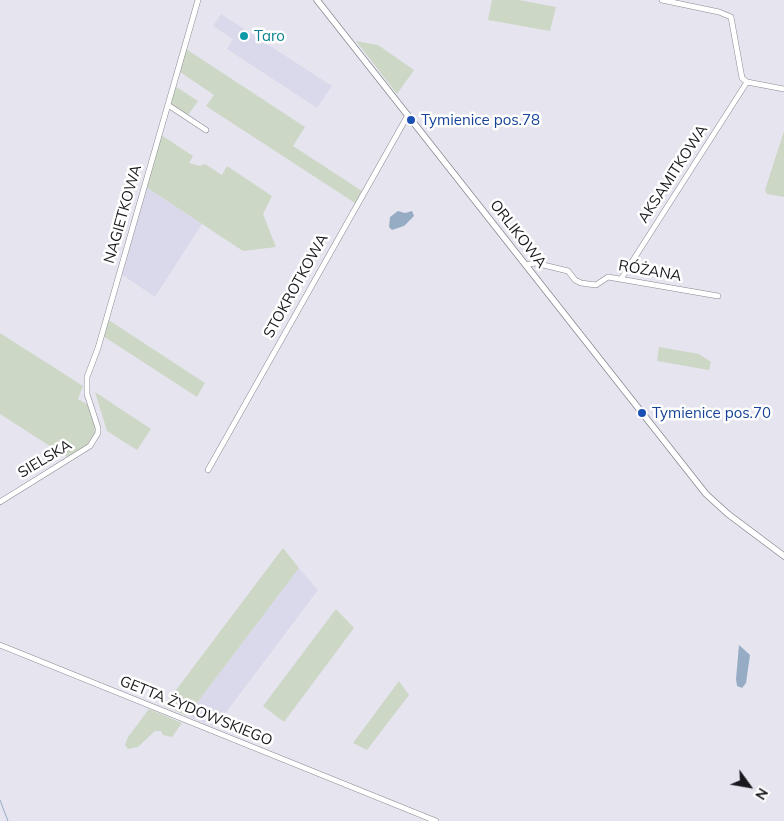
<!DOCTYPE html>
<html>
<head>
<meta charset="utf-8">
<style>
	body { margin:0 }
	#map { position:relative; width:784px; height:821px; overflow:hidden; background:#e6e5ef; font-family:Mulish,sans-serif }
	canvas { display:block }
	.north { position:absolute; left:724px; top:761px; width:50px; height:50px; -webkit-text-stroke:4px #fff; paint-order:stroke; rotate:122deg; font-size:14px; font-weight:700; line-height:20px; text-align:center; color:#1a191d }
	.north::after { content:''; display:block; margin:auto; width:18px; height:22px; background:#1a191d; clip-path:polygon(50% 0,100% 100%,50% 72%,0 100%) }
</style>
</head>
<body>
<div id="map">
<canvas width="784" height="821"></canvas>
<div class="north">N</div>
</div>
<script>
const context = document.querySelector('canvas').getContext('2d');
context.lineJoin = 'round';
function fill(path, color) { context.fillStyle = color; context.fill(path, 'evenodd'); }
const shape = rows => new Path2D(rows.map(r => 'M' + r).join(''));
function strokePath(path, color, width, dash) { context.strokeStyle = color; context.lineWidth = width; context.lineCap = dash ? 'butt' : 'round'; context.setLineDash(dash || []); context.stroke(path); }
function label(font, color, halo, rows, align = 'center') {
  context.font = font + ' Mulish,sans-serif'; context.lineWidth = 5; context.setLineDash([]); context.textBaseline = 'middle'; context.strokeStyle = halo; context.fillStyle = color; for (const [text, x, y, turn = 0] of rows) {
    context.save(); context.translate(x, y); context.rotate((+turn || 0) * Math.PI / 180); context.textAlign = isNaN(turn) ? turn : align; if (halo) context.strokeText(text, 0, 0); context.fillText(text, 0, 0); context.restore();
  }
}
const built = shape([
	[221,14,332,86,317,108,227,49,233,39,213,26],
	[146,187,202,224,155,297,121,274],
	[299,568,318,590,215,727,187,716]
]);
const green = shape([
	[492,0,519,0,556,7,550,31,488,20],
	[356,41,378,45,414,70,397,94],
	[186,49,305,127,293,146,362,191,355,203,206,106,214,95,180,72],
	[175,86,198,101,188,115,170,103],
	[784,131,784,197,767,194,765,190],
	[161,135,193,156,189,163,200,166,205,164,222,175,227,166,272,196,263,214,276,247,243,251,146,187],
	[107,319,205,383,197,397,103,336],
	[0,333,83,386,78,399,88,405,97,430,87,445,67,457,0,414],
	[659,347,699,354,711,362,709,370,657,361],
	[95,392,151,429,137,450,107,431],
	[283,548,299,568,187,716,164,706],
	[336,609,354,628,284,722,263,706],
	[399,681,409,695,367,750,353,743],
	[149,709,182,723,172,737,163,735,161,731,155,731,138,747,128,749,125,745,128,737]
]);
const water = shape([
	[398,211,405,213,412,211,414,216,404,226,392,230,389,227,390,217],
	[739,645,750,655,746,683,742,688,737,686,736,679]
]);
const stream = shape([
	[0,800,8,821]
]);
const minor = shape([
	[662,0,719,12,731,17,742,78,747,82,784,89],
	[168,105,206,130],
	[526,265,535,263,568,271,575,280,581,283,596,285,608,277,718,296],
	[621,279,747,82],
	[208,470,408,115],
	[0,502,90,446,98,433,98,428,87,394,87,377,98,348,198,0],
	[0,645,436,821]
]);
const tertiary = shape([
	[317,0,706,494,728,514,784,556]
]);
const markers = [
	[244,36,5,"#0f9aa8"],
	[411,120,5,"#1a4fb4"],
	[642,413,5,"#1a4fb4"]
];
const cultureNames = [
	["Taro",254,36]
];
const transitNames = [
	["Tymienice pos.78",421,120],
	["Tymienice pos.70",652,413]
];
const streetNames = [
	["AKSAMITKOWA",673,174,-57],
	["NAGIETKOWA",123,214,-74],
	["ORLIKOWA",518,234,52],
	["RÓŻANA",650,271,10],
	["STOKROTKOWA",296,286,-61],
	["SIELSKA",45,459,-31],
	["GETTA ŻYDOWSKIEGO",196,711,22]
];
fill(built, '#dad9eb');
fill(green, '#ccd7c6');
fill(water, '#96acc5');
strokePath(stream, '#96acc5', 1);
strokePath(minor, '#878790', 6);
strokePath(tertiary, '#878790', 7);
strokePath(minor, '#fff', 5);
strokePath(tertiary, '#fff', 5.5);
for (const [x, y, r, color] of markers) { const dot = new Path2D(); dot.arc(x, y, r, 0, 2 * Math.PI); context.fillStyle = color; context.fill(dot); strokePath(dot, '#fff', 2); }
label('15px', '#0d838f', '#fff', cultureNames, 'left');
label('15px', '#164399', '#fff', transitNames, 'left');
label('15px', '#1a191d', '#fff', streetNames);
</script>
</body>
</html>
